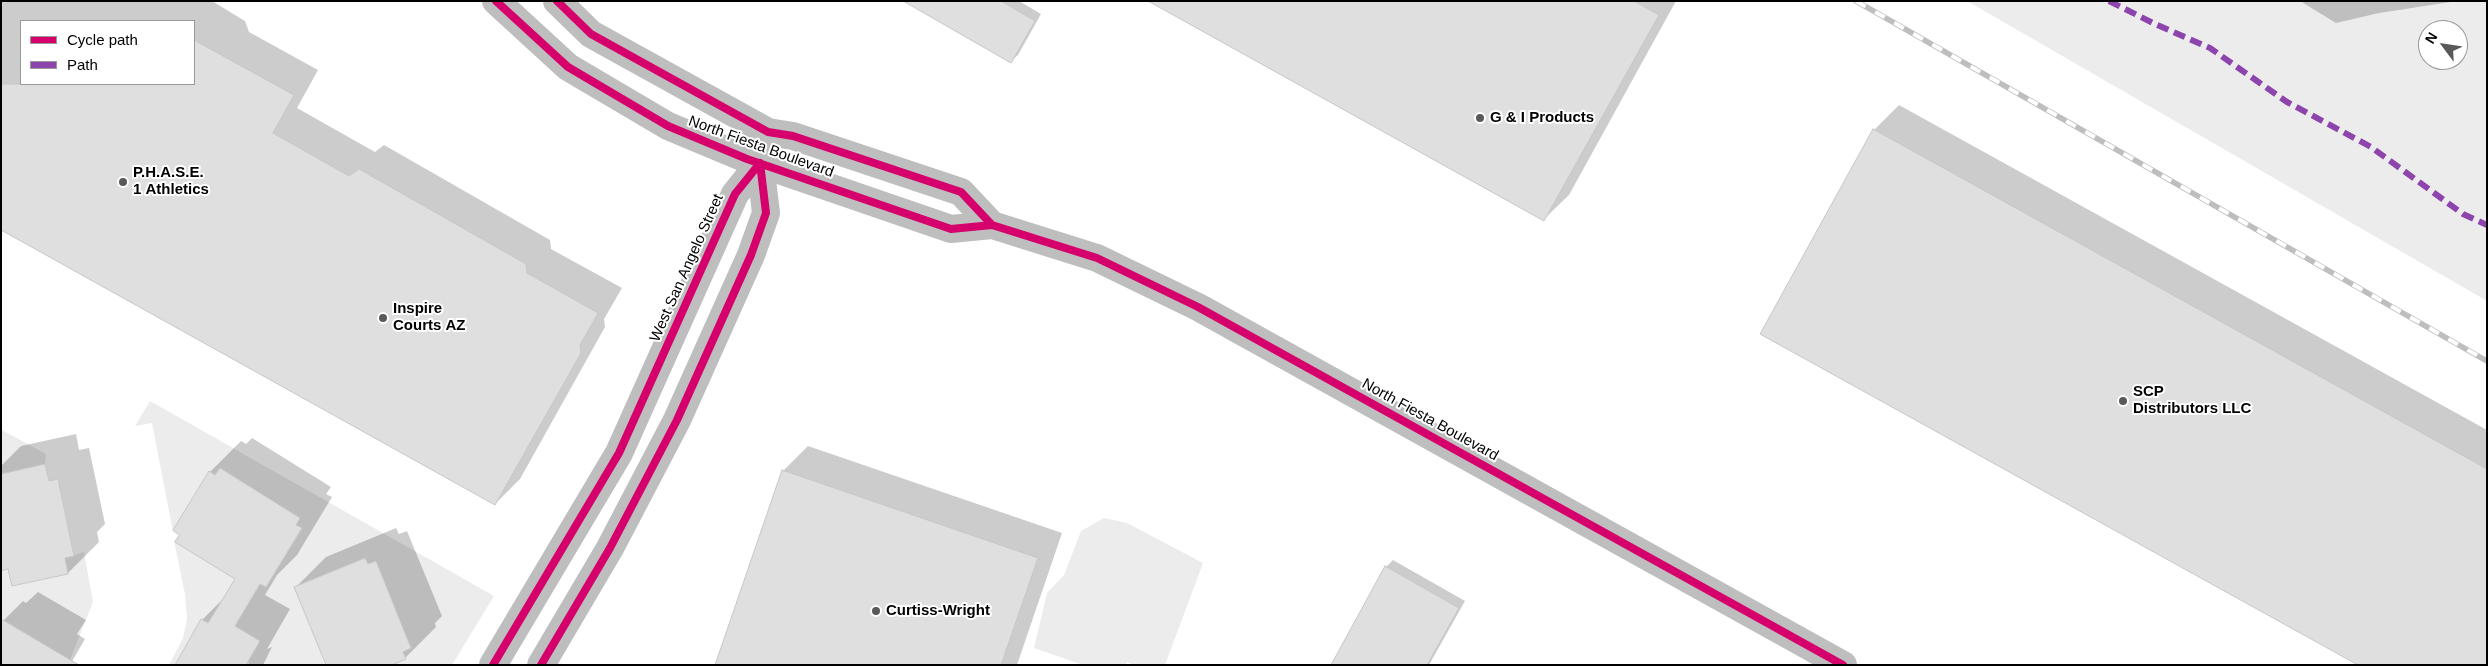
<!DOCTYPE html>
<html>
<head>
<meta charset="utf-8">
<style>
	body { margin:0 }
	#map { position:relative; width:2488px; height:666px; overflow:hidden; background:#fff; font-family:Arial,sans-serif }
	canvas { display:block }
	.frame { position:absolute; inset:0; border:2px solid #000; pointer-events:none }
	.legend { position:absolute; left:20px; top:20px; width:175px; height:65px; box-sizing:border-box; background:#fff; border:1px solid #999; margin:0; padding:6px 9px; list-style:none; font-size:15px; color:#000 }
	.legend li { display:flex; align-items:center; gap:10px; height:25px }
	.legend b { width:25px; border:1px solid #999 }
	.north { position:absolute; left:2418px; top:20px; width:50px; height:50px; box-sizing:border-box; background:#fff; border:1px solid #999; border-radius:50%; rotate:301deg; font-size:14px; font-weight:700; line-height:20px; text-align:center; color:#000 }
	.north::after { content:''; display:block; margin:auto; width:18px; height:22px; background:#595959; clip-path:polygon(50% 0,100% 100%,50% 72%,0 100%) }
</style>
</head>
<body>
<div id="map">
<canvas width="2488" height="666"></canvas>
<div class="frame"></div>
<ul class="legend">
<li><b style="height:6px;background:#d6006c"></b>Cycle path</li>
<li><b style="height:6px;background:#8e44ad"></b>Path</li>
</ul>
<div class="north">N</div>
</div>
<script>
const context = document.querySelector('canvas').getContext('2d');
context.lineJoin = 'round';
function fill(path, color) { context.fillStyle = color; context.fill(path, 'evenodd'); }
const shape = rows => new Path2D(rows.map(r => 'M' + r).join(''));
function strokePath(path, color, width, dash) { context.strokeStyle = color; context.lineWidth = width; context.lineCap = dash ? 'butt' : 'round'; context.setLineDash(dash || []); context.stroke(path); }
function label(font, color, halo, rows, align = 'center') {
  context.font = font + ' Arial,sans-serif'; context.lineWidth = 4; context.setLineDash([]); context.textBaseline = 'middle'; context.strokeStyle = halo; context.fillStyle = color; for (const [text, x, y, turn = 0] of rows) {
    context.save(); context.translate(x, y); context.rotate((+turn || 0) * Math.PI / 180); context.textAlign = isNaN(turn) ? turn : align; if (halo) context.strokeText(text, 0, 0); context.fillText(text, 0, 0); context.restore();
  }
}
const green = shape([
	[1967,1,2487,1,2487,301],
	[2428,30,2458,30,2458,60,2428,60],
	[150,401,494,596,452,665,392,665,406,659,403,652,411,648,376,561,368,564,365,558,302,584,304,590,297,594,311,629,325,643,318,646,325,665,250,665,248,661,260,641,214,614,208,623,201,620,175,665,169,665,183,638,187,619,185,594,174,541,178,535,173,532,152,423,135,426],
	[220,468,300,518,296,525,302,529,266,587,260,584,256,591,174,531],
	[2,430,46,454,45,464,1,474],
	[1104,518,1127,523,1203,563,1165,665,1134,665,1127,662,1126,665,1083,665,1034,648,1047,593,1064,575,1081,531],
	[84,552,93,602,68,665,55,651,7,622,1,630,1,571,8,569,12,586,68,574,65,558]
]);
const water = shape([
	[2300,1,2457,1,2379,13,2336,23]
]);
const shadow = shape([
	[1,1,212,1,245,21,249,32,318,70,297,108,375,152,384,145,550,240,551,249,622,288,604,319,605,327,520,479,495,504,1,229],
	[21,21,194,21,194,84,21,84],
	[909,1,1019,1,1041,14,1018,55,1011,61],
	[1150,1,1676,1,1569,195,1544,219],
	[1899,105,2487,430,2487,665,1874,130],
	[76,434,79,450,89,448,105,524,97,532,99,542,68,573,13,585,9,568,1,568,1,466,21,446],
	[252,438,331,487,326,494,332,497,297,555,277,575,265,595,290,609,267,649,272,647,263,665,176,665,202,620,225,597,236,578,210,472,241,441,246,444],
	[808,446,1062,533,1017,665,716,665,783,471],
	[396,528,399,534,407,531,442,616,435,623,436,627,405,658,295,588,326,557],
	[1393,560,1465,601,1429,665,1333,665,1386,567],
	[38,592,86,620,77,634,85,639,70,665,1,623,23,601,26,603]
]);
const building = shape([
	[903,1,1001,1,1035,21,1011,63,903,1],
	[1148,1,1634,1,1659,15,1544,221,1148,1],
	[194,40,294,95,273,133,349,176,359,169,526,264,527,273,598,313,580,345,581,353,495,505,1,230,1,84,194,84,194,40],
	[1873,129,2487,469,2487,665,2358,665,1760,334,1873,129],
	[45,464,49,481,58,479,74,556,65,558,68,574,12,586,8,569,1,571,1,474,45,464],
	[220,468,300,518,296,525,302,528,266,587,260,584,235,626,260,641,246,665,175,665,201,619,208,623,235,579,175,542,180,535,173,530,209,471,215,475,220,468],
	[782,470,1038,558,1001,665,715,665,782,470],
	[365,558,368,564,376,561,411,648,403,652,406,659,392,665,326,665,294,587,365,558],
	[1385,566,1459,608,1427,665,1331,665,1385,566],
	[1,619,79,665,1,665,1,619]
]);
const minor = shape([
	[496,1,568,67,668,126,747,159,951,229,992,225,1097,258,1198,307,1843,665],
	[557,1,591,34,768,132,793,136,961,192,992,225],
	[493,665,619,453,735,194,760,163],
	[541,665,610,548,677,420,751,255,766,213,760,163,768,132]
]);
const rail = shape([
	[1856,1,2487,361]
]);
const quiet = shape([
	[2109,1,2155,24,2210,48,2287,102,2371,147,2463,214,2487,225]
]);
const cycleway = shape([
	[496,1,568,67,668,126,747,159,951,229,992,225,1097,258,1198,307,1843,665],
	[557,1,591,34,768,132,793,136,961,192,992,225],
	[493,665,619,453,735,194,760,163],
	[541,665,610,548,677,420,751,255,766,213,760,163]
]);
const markers = [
	[1480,118,5,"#595959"],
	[123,182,5,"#595959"],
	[383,318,5,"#595959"],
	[2123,401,5,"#595959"],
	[876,611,5,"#595959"]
];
const poiNames = [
	["G & I Products",1490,118],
	["P.H.A.S.E.",133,173],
	["1 Athletics",133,190],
	["Inspire",393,309],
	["Courts AZ",393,326],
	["SCP",2133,392],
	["Distributors LLC",2133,409],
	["Curtiss-Wright",886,611]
];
const streetNames = [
	["North Fiesta Boulevard",761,147,20],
	["West San Angelo Street",687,268,-66],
	["North Fiesta Boulevard",1430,420,29]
];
fill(green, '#ececec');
fill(water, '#bfbfbf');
fill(shadow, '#0003');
fill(building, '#dfdfdf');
strokePath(building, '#c7c7c7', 1);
strokePath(minor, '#bebebe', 28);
strokePath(rail, '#bebebe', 5.5);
strokePath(rail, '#fff', 4, [11]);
strokePath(quiet, '#8e44ad', 6, [12, 6]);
strokePath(cycleway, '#d6006c', 8);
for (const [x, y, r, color] of markers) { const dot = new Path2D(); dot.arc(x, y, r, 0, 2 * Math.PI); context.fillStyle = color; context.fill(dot); strokePath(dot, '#fff', 2); }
label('bold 15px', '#000', '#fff', poiNames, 'left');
label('15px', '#000', '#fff', streetNames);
</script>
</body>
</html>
